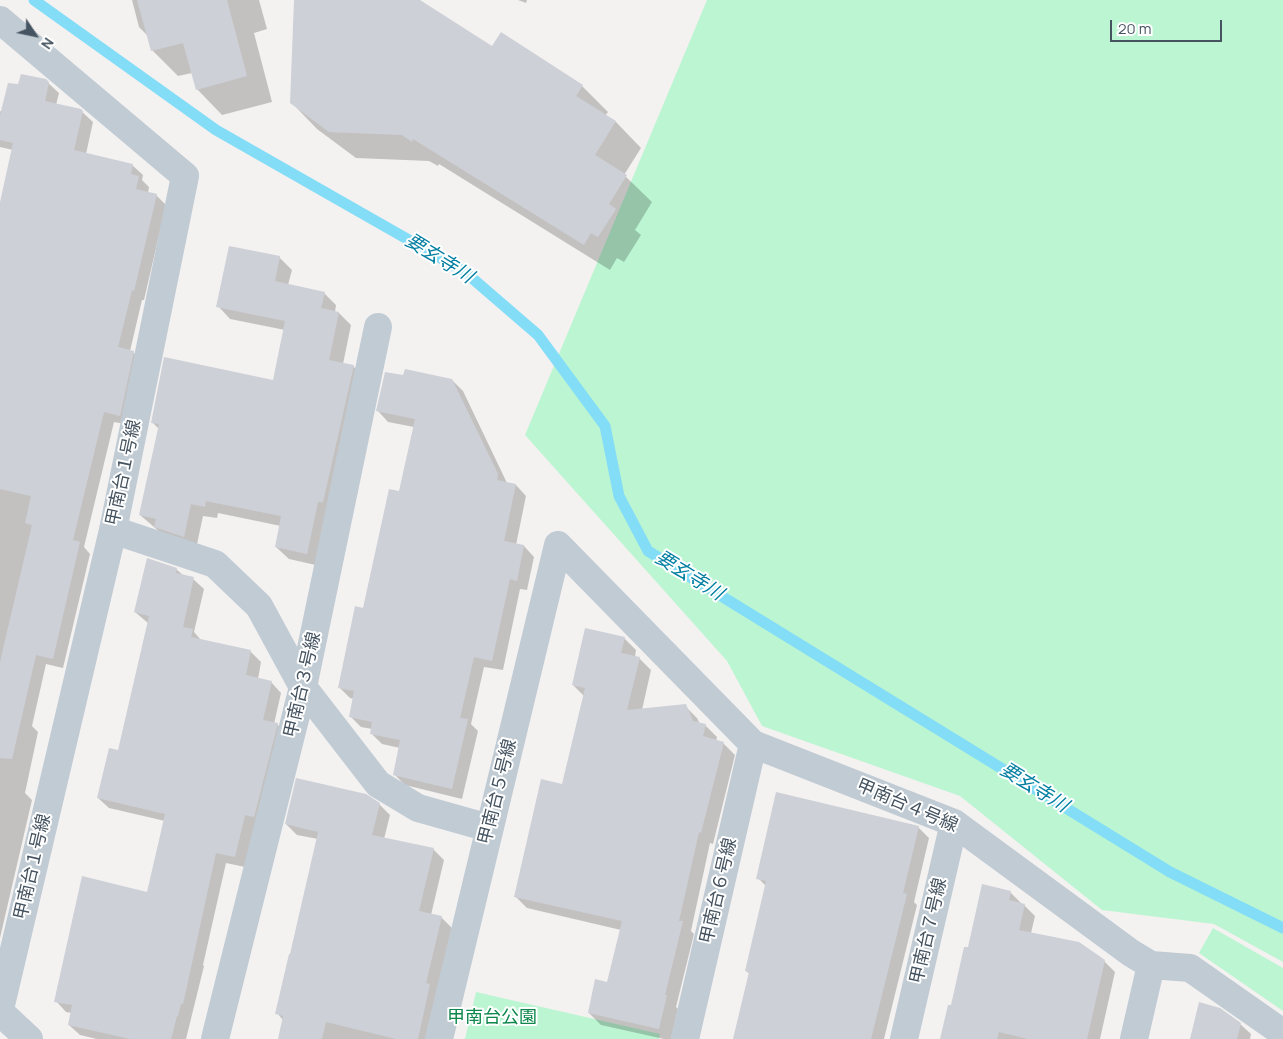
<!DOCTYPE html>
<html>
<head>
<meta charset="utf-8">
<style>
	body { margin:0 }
	#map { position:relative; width:1283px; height:1039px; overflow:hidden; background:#f4f1f1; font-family:Manrope,sans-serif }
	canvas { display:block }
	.north { position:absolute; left:10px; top:10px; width:50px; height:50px; -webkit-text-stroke:4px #fff; paint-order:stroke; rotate:124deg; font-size:14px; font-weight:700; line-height:20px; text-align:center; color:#465461 }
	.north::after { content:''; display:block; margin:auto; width:18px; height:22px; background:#465461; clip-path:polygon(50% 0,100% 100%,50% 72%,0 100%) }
	.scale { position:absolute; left:1110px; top:20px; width:112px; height:22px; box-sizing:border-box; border:2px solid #465461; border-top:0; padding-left:6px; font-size:15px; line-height:18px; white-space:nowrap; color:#465461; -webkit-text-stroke:4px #fff; paint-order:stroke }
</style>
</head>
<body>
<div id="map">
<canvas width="1283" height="1039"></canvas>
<div class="north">N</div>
<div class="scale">20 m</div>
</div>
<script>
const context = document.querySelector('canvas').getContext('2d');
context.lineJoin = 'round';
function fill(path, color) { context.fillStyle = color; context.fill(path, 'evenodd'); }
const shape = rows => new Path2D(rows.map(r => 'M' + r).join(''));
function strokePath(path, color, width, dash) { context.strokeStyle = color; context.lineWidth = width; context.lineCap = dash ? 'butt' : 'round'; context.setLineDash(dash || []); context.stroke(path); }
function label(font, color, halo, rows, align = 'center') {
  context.font = font + ' Manrope,"Noto Sans JP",sans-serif'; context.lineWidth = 4; context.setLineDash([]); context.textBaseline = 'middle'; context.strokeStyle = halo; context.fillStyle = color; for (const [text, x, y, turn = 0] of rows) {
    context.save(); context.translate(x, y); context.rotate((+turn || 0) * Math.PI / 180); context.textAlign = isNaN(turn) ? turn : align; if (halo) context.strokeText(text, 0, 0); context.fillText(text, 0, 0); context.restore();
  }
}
const green = shape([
	[707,0,1283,0,1283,962,1214,924,1102,910,960,796,762,726,727,661,525,435],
	[1213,928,1283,968,1283,1011,1199,953],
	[476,992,660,1034,659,1039,465,1039]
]);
const shadow = shape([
	[132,0,259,0,267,29,254,33,272,102,222,115,197,89,192,73,178,76,152,50,148,36,139,27],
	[295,0,418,0,492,48,582,86,608,112,605,116,616,122,641,148,624,175,652,202,635,230,641,235,624,262,617,258,610,270,439,164,438,166,429,161,356,158,317,129,291,102],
	[518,0,527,0,526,3],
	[46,81,59,93,56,105,80,110,93,122,86,154,132,165,143,175,142,180,149,187,148,193,156,195,166,205,144,300,142,300,130,351,133,352,143,362,130,425,114,422,84,547,90,554,63,668,46,664,32,726,38,732,25,793,32,800,0,938,0,208,13,150,0,147,0,111,2,112,19,86],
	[279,257,292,270,288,285,324,293,336,305,335,312,339,313,351,325,343,364,353,366,366,379,320,566,289,559,276,547,281,526,218,513,217,518,203,516,196,549,168,539,140,515,159,429,152,422,274,382,285,330,230,319,218,306],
	[404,377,452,380,463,391,507,483,516,485,526,496,516,545,524,546,534,557,527,590,520,589,503,670,484,667,471,724,478,731,462,799,405,785,394,774,400,748,382,744,371,733,372,729,361,727,350,716,354,699,350,698,339,687,400,493,414,427,388,422,378,411],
	[176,569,184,576,193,579,204,589,194,632,202,641,251,652,261,662,258,679,271,682,281,693,274,724,277,724,288,735,245,867,226,863,203,965,204,966,186,1039,97,1039,80,1035,69,1025,72,1013,66,1012,56,1001,148,893,165,821,109,808,98,798,119,751,148,623,135,612],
	[624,638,636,650,635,657,639,658,651,670,642,710,685,706,697,718,700,724,705,725,717,737,716,741,723,743,735,755,713,844,710,843,691,931,694,934,676,1007,678,1009,671,1039,664,1039,601,1025,589,1013,608,984,621,930,527,908,515,896,563,786,584,696,573,685],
	[379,804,390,815,384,839,433,849,444,860,431,915,441,917,452,928,437,992,430,1039,279,1039,283,1020,277,1013,318,839,297,835,286,824],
	[918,827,929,838,914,902,917,905,884,1039,735,1039,750,974,746,971,766,886,758,878],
	[1010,892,1021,903,1021,904,1024,905,1035,916,1031,933,1104,961,1115,972,1100,1039,941,1039,969,949],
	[1240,1024,1251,1034,1250,1039,1191,1039]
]);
const stream = shape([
	[34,0,216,130,465,272,538,335,605,426,619,496,648,551,1170,872,1283,928]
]);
const building = shape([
	[137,0,227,0,247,76,196,90,183,43,151,51],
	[294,0,420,0,492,46,501,32,583,85,576,96,616,121,595,155,627,175,609,204,616,209,598,237,591,233,584,245,413,139,412,142,402,135,329,132,290,103],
	[21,74,46,79,49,82,45,101,81,109,83,111,74,150,133,164,131,174,139,176,136,189,157,194,134,291,132,290,118,347,134,351,120,416,104,412,73,540,80,542,53,659,36,655,12,759,0,758,0,662,32,525,25,523,31,496,0,489,0,202,13,143,0,140,0,115,8,83,18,84],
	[229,246,280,256,275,281,325,292,321,308,339,312,329,360,354,365,323,502,318,502,307,554,275,547,281,516,206,501,205,507,191,504,184,537,154,527,156,519,139,515,159,424,151,423,164,357,273,380,285,321,216,307],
	[405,369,452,379,498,474,497,480,516,484,504,541,524,545,517,581,510,579,492,661,474,657,460,718,468,719,452,789,393,775,400,740,370,734,372,722,349,717,354,691,338,688,355,606,363,608,389,489,399,491,415,419,376,411,385,372,403,375],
	[147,558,177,568,176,573,194,577,183,627,193,629,191,637,251,650,246,675,272,681,263,720,278,723,254,817,245,815,235,857,216,853,183,1004,181,1004,178,1016,177,1016,171,1039,130,1039,68,1025,72,1005,54,1002,82,876,147,892,165,814,97,798,109,748,118,750,149,616,134,612],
	[585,628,625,637,621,653,640,657,627,710,686,704,693,721,706,724,703,736,724,742,701,833,699,832,679,921,683,921,665,995,667,995,659,1029,588,1013,595,979,607,982,622,921,514,897,541,779,562,784,585,688,572,685],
	[296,778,366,794,380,803,372,835,434,848,419,911,442,916,426,983,430,984,418,1039,396,1039,326,1022,322,1039,278,1039,283,1016,275,1014,289,954,290,954,318,832,285,824],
	[776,792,919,826,903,893,907,894,871,1039,733,1039,749,972,745,971,766,881,756,879],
	[982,884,1011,891,1009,900,1025,904,1019,930,1079,942,1105,960,1087,1039,1028,1039,999,1032,997,1039,940,1039,948,1005,951,1005,964,947,968,947],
	[1199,1002,1220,1008,1241,1023,1237,1039,1190,1039]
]);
const minor = shape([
	[0,20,185,176,113,530,0,1009],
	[113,530,215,564,259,606,303,687,378,784,418,808,489,828],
	[558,545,753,744,954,823,1131,953,1151,965,1190,968,1283,1033],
	[0,1012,29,1039],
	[215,1039,303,687,378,327],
	[439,1039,558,545],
	[685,1039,753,744],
	[904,1039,954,823],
	[1134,1039,1151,965]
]);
const streetNames = [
	["甲南台１号線",124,473,-78],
	["甲南台３号線",303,685,-77],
	["甲南台５号線",498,792,-76],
	["甲南台４号線",907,806,23],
	["甲南台１号線",33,867,-77],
	["甲南台６号線",719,891,-77],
	["甲南台７号線",929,931,-77]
];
const parkNames = [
	["甲南台公園",492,1018]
];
const waterNames = [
	["要玄寺川",439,259,32],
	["要玄寺川",689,576,32],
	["要玄寺川",1034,788,32]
];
fill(green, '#bcf5d2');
fill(shadow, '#0003');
strokePath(stream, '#84ddf6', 11);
fill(building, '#cdd0d6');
strokePath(minor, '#c0cbd4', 28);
label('18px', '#465461', '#fff', streetNames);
label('18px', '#0d874b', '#fff', parkNames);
label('italic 19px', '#037fa2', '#fff', waterNames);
</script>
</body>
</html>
